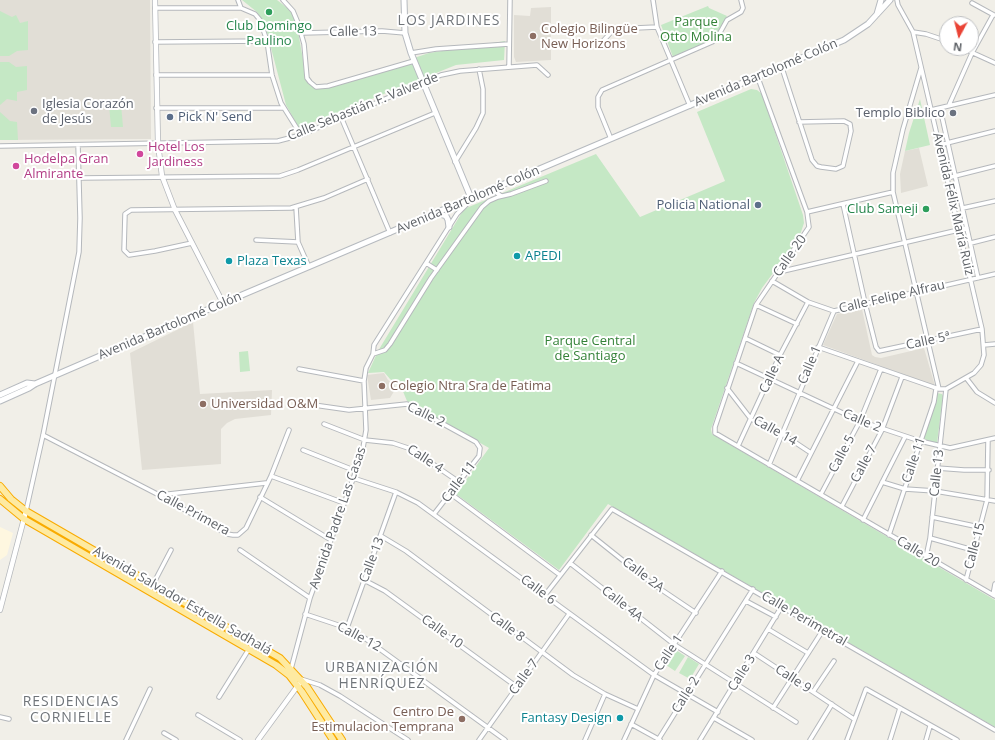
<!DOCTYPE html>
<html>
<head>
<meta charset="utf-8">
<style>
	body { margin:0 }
	#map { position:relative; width:995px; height:740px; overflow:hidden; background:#f1efe8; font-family:"Open Sans",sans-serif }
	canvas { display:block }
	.north { position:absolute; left:939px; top:16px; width:40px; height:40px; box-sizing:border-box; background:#fff; border:1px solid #bfc1c3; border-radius:50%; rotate:187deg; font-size:11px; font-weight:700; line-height:16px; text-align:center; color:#5f6368 }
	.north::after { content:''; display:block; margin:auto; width:14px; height:18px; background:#ea4335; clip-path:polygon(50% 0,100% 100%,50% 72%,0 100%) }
</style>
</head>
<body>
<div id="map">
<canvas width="995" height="740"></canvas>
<div class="north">N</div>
</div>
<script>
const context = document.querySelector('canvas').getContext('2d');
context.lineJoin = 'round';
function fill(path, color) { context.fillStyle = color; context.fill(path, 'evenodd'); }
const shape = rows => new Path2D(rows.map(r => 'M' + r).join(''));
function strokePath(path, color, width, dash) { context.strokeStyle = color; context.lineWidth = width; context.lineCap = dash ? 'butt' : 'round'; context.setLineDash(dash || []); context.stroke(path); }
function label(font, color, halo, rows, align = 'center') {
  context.font = font + ' "Open Sans",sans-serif'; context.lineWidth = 4; context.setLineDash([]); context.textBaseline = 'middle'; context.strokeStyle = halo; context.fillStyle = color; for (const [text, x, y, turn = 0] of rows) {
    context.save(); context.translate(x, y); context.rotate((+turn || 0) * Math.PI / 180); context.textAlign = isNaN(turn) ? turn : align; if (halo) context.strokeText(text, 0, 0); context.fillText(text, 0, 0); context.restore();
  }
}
const commercial = shape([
	[0,527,13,533,7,555,0,560]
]);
const education = shape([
	[0,0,150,0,151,139,0,140],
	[551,7,551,60,516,62,514,57,514,15,530,16,531,8],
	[919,148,928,186,901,193,900,174,905,151],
	[862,309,872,355,875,357,881,358,924,348,935,386,823,345,837,314],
	[193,322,200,394,272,390,271,415,235,419,227,423,221,429,221,464,142,470,130,353],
	[384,373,388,380,394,384,396,388,390,398,371,400,367,375]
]);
const green = shape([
	[242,0,277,0,295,14,305,71,310,83,324,88,429,53,505,41,504,60,456,65,299,128,286,105,265,25,257,12],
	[708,6,709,8,727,16,714,39,673,57,661,25],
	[0,11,12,17,16,15,20,23,28,21,28,50,17,51,9,56,0,56],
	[0,62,9,62,16,67,27,66,27,90,17,92,17,101,7,99,0,105],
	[751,89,757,90,762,94,803,215,804,223,799,238,762,288,754,303,711,429,712,434,995,600,995,727,608,504,559,570,456,494,489,448,407,401,402,389,390,379,384,372,368,373,378,351,464,209,596,154,640,217,725,181,697,112],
	[920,99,930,145,905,151,909,133],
	[121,104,123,127,111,127,109,105],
	[0,112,10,121,17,122,18,140,0,140],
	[248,351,250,371,240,372,239,352],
	[937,393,942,394,943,396,937,443,924,439],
	[676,650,685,656,675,671,666,665],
	[688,657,699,664,690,679,679,673]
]);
const minor = shape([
	[238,0,241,8],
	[283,0,293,11,298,23,304,44,307,78,310,82,316,87,328,86,414,61],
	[653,0,657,27,690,106],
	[972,3,994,15],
	[155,8,241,8,255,14,260,20,267,41,272,75,281,103,301,135],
	[913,32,926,34,947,41],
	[302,33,382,31,405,33],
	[603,41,614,29,657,27],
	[155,42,267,41],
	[962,48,995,63],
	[411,53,436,49,509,44],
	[509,66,510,0],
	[782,68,812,160,817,166,821,167,836,169,843,166,851,131,850,124,844,121,799,122],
	[921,68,903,129,893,173,893,192,939,389],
	[156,75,272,75],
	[758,78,807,212,809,227,756,305,715,427,715,433,995,596],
	[949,105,972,53,993,15],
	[156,108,283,108],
	[940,108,978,278],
	[931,110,995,95],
	[341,117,390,233],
	[611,139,598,107,598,97,602,90,712,42,717,38,727,20,741,12,743,8,741,0],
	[939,145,995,131],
	[0,146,278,141,301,135,441,75,460,71,537,65,548,75],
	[455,162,476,128,483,113,483,89,479,69],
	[80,178,280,176,298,170,435,113],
	[947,178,995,166],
	[492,189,501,196],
	[843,204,865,303,876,347,879,351,982,329],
	[296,207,298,242,309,267],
	[963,208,995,201],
	[807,212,893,192],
	[256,240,298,242],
	[192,243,155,251,129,255,124,250,125,214,131,210,291,208,324,198,368,179],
	[971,243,995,237],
	[426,263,437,270],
	[779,272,967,228],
	[772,281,808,302,834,311,995,274],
	[756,305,797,324],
	[745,338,780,355],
	[984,345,995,344],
	[818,347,939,389,946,389,974,373,981,365,984,355,982,329,913,32,898,5,897,0],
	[373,354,385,350,390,344,431,278,482,207,489,201,498,197,511,194,546,181],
	[736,363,860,421,920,441,950,448,995,438],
	[299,369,364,381],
	[967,379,977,392,995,403],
	[727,388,751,419,781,433,811,453],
	[307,404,349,410,407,404,476,442,480,448,479,456,434,514],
	[324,424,365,440,393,443,411,449,459,482],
	[43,435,159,495,227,534,233,535,238,535,246,528,271,476,289,430],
	[738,446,780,355,808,302],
	[303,450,356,471],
	[769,465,834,311],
	[937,468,964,470,989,470],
	[271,476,344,503],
	[353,478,396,492,418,503,654,675,718,712],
	[797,481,858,361],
	[882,482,905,489,935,491,995,501],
	[451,494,560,575],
	[821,494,860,421,881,369],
	[160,495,266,483],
	[260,497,331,540],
	[842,506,882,430,902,377],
	[26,511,43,435,79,252,80,218,78,145],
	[932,517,979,527],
	[863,520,905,437],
	[591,535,650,582,696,613],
	[889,535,934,402,936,389],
	[381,536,406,551,573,675,605,694,638,709],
	[930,538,973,550],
	[240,550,310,598],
	[926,557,930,538,946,389],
	[570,563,675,645,796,722],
	[364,580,385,591,517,687],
	[966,580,987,500,988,440],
	[149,592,171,550],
	[545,595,612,509,995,730],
	[993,595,995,584],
	[746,601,776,617],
	[305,614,347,628,366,639,505,740],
	[347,628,396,492],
	[768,629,808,653],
	[754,653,854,719],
	[291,669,310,598,362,454,366,430,364,381,366,368,373,354,374,345,457,214,469,202,471,198],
	[301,679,320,685,340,696,408,740],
	[813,692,834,661],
	[219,697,249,649],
	[773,708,823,630],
	[198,715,240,740],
	[0,717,9,719],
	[714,718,752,740],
	[631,724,660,740],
	[164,733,176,740],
	[126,740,150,689],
	[479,740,569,614],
	[585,740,605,694],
	[624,740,654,675,722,571],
	[658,740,753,589],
	[700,740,782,606],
	[810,740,832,704],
	[847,740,866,689,957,740],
	[890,740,900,708],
	[926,740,930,726]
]);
const tertiary = shape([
	[155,0,158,144,162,176,175,210,223,303],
	[0,610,26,511],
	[258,740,299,684]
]);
const secondary = shape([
	[404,0,405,33,411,53,471,198],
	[877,14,881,0],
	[437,213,446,216,448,220,449,227],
	[0,395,27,383,35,384],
	[0,401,29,388,35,384,223,303,844,40,868,24,890,0]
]);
const trunk = shape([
	[0,486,11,499,26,511,280,658,307,687,342,740],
	[0,499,24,519,276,665,289,675,302,692,333,740]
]);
const markers = [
	[269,12,4,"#2e9e5b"],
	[533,36,4,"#8d6e63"],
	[34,111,4,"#6b7280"],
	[953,113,4,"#6b7280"],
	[170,117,4,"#5c6f8a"],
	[140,154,4,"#d1479c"],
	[16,166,4,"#d1479c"],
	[758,205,4,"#5c6f8a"],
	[926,209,4,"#2e9e5b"],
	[517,256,4,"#0f9aa8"],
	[229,261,4,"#0f9aa8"],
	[382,386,4,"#8d6e63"],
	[203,404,4,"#8d6e63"],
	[620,718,4,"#0f9aa8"],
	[462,719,4,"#8d6e63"]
];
const parkNames = [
	["Parque",696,22],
	["Otto Molina",696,37],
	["Parque Central",590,341],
	["de Santiago",590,356]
];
const leisureNames = [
	["Club Domingo",269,26],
	["Paulino",269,41],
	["Club Sameji",918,209,"right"]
];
const educationNames = [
	["Colegio Bilingüe",541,29],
	["New Horizons",541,44],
	["Colegio Ntra Sra de Fatima",390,386],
	["Universidad O&M",211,404],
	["Centro De",454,712,"right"],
	["Estimulacion Temprana",454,727,"right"]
];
const streetNames = [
	["Calle 13",353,32,-1],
	["Avenida Bartolomé Colón",766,73,-23],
	["Calle Sebastián F. Valverde",363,107,-22],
	["Avenida Bartolomé Colón",468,200,-23],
	["Avenida Félix María Ruiz",953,204,77],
	["Calle 20",790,256,-55],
	["Calle Felipe Alfrau",892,297,-13],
	["Avenida Bartolomé Colón",170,326,-23],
	["Calle 5ª",928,341,-12],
	["Calle 1",810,365,-67],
	["Calle A",772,374,-65],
	["Calle 2",426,415,26],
	["Calle 2",862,421,23],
	["Calle 14",775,431,29],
	["Calle 5",842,454,-62],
	["Calle 4",425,459,33],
	["Calle 11",914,460,-71],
	["Calle 7",864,464,-62],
	["Calle 13",937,473,-84],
	["Calle 11",459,482,-53],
	["Calle Primera",193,513,28],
	["Avenida Padre Las Casas",338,518,-71],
	["Calle 15",975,546,-75],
	["Calle 20",918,552,31],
	["Calle 13",372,560,-69],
	["Calle 2A",643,575,37],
	["Calle 6",538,590,37],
	["Avenida Salvador Estrella Sadhalá",182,601,30],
	["Calle 4A",622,604,38],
	["Calle Perimetral",804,619,30],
	["Calle 8",507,627,37],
	["Calle 10",442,632,36],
	["Calle 12",359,637,28],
	["Calle 1",669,653,-56],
	["Calle 3",742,673,-58],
	["Calle 7",524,677,-54],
	["Calle 9",793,679,33],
	["Calle 2",686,695,-58]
];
const worshipNames = [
	["Iglesia Corazón",42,104],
	["de Jesús",42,119],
	["Templo Biblico",945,113,"right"]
];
const serviceNames = [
	["Pick N' Send",178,117],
	["Policia National",750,205,"right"]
];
const hotelNames = [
	["Hotel Los",148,147],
	["Jardiness",148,162],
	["Hodelpa Gran",24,159],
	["Almirante",24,174]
];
const cultureNames = [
	["APEDI",525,256],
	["Plaza Texas",237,261],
	["Fantasy Design",612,718,"right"]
];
const neighbourhoodNames = [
	["LOS JARDINES",449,21],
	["URBANIZACIÓN",382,668],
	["HENRÍQUEZ",382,684],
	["RESIDENCIAS",71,702],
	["CORNIELLE",71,718]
];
fill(commercial, '#fef7e0');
fill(education, '#e1ded6');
fill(green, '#c5e8c5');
strokePath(minor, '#b5b8bc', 5.5);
strokePath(tertiary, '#b5b8bc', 6);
strokePath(secondary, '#b6babf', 7);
strokePath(trunk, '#f9ab00', 8);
strokePath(minor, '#fff', 3.5);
strokePath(tertiary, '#fff', 4.5);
strokePath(secondary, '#fff', 5);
strokePath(trunk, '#feeaa1', 6);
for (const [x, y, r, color] of markers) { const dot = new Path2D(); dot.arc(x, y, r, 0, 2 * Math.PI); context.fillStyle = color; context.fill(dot); strokePath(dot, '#fff', 1.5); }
label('13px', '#348238', '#fff', parkNames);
label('13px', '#27864d', '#fff', leisureNames);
label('13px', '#785e54', '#fff', educationNames, 'left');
label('13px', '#5f6368', '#fff', streetNames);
label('13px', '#5b616d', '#fff', worshipNames, 'left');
label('13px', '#4e5e75', '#fff', serviceNames, 'left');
label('13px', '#b23c85', '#fff', hotelNames, 'left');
label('13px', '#0d838f', '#fff', cultureNames, 'left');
context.letterSpacing = '1px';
label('14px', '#70757a', '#fff', neighbourhoodNames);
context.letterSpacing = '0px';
</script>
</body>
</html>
